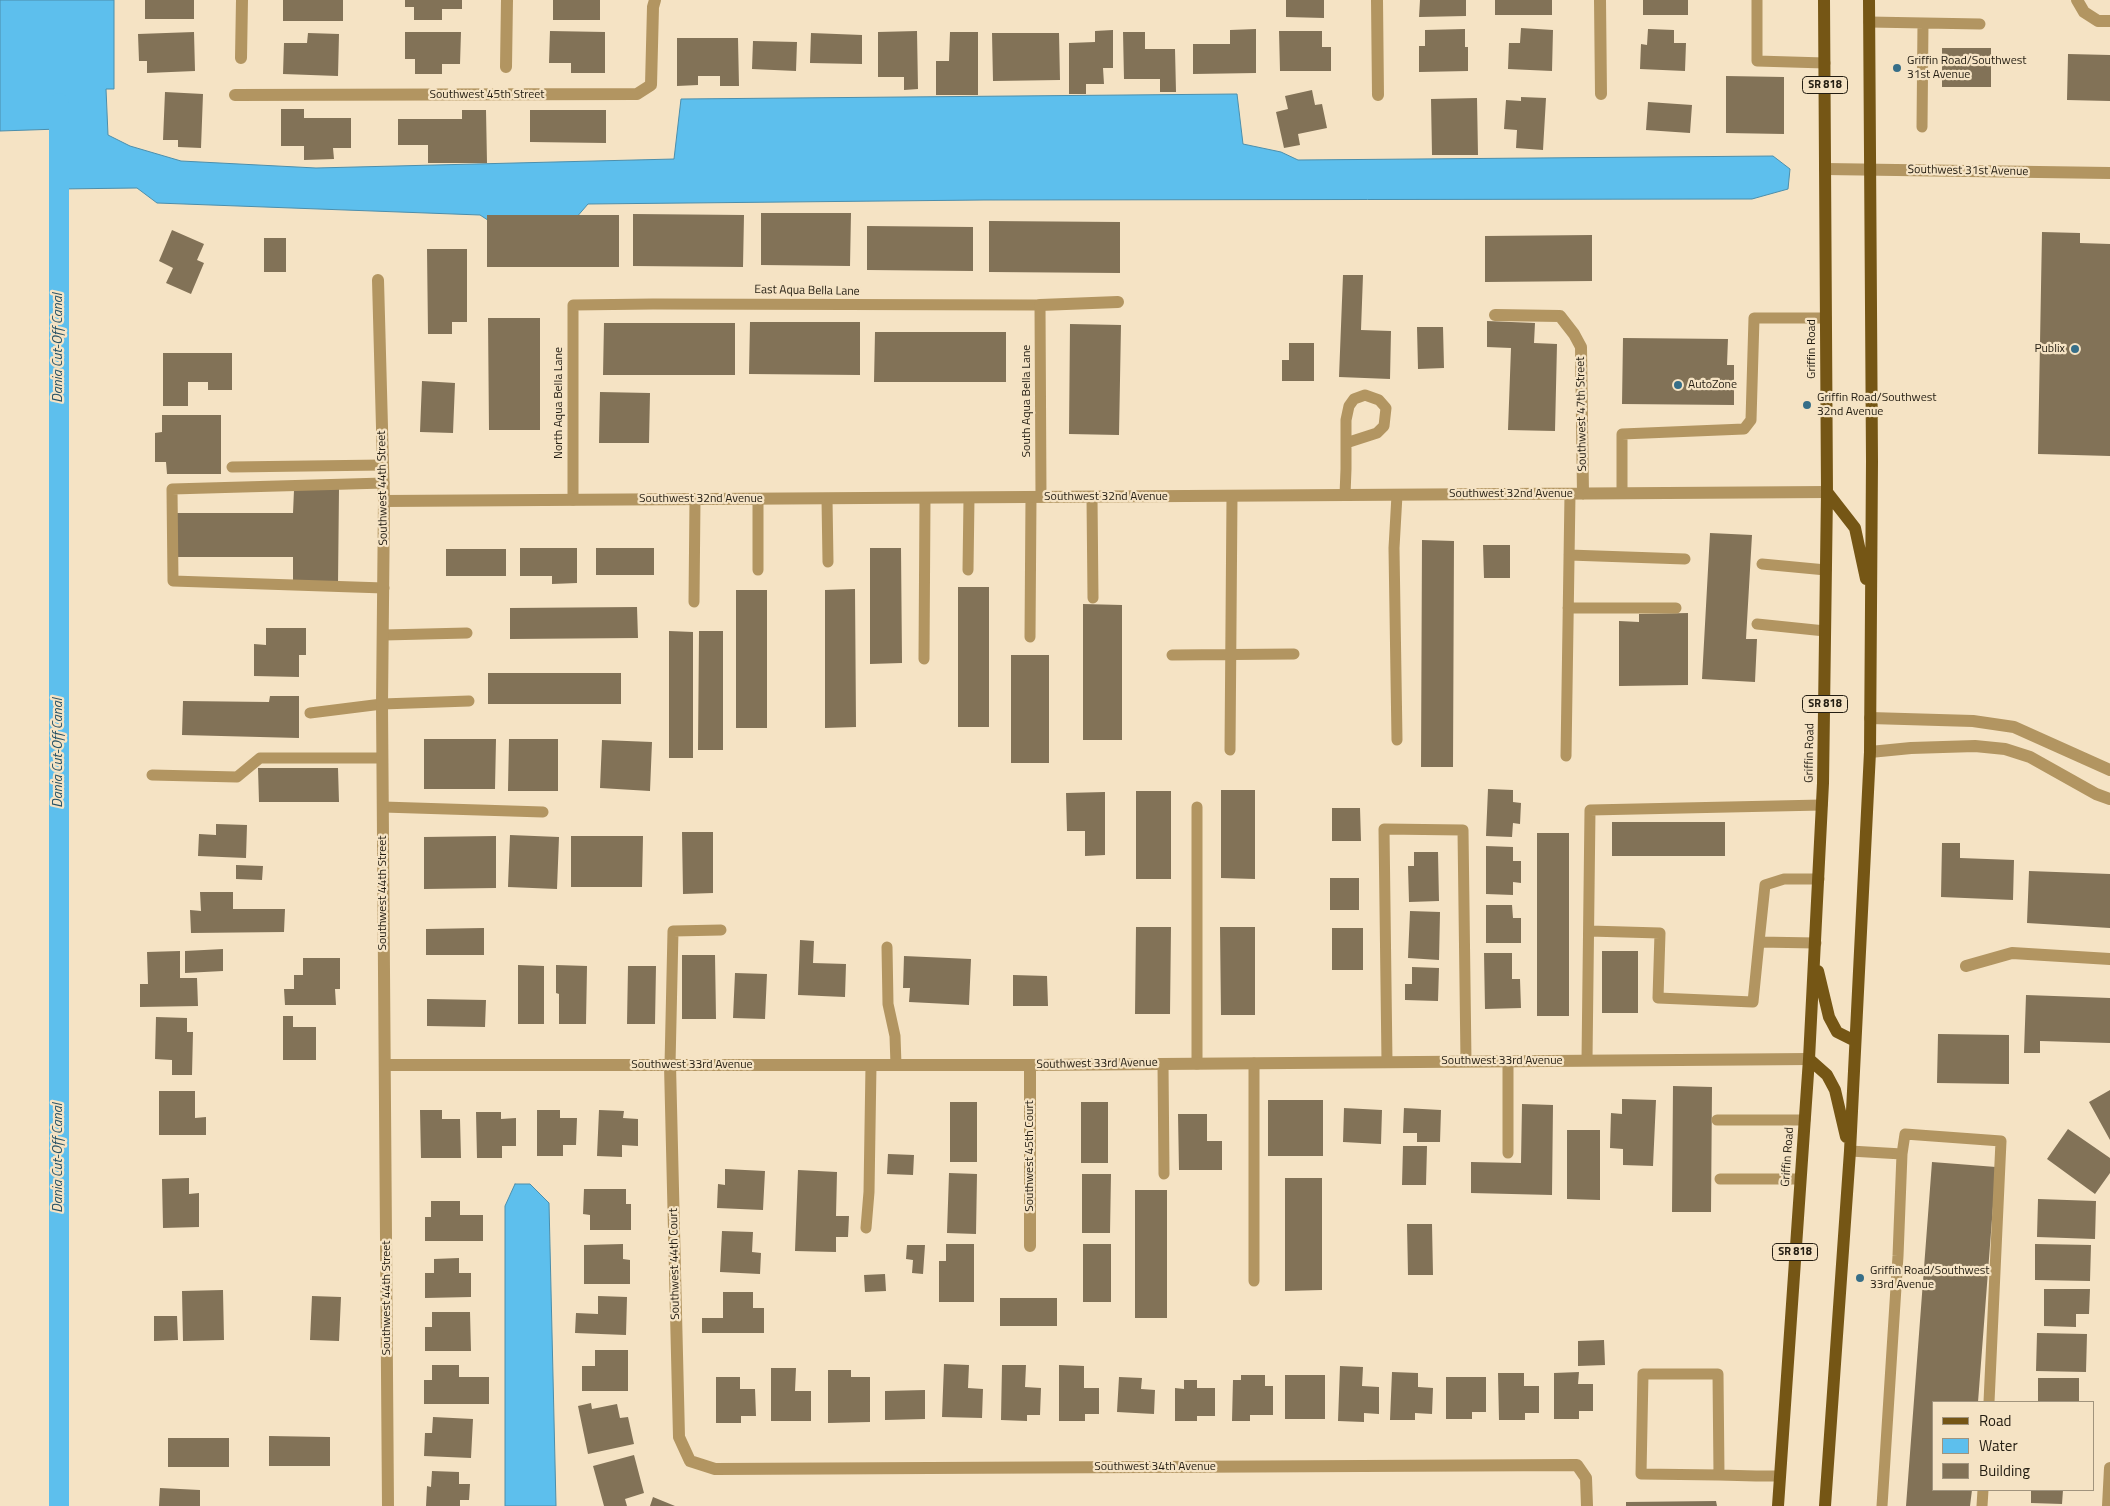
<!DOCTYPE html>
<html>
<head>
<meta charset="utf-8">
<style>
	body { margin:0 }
	#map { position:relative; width:2110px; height:1506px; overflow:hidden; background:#f5e3c4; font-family:"Titillium Web",sans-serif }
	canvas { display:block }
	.legend { position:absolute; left:1932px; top:1401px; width:162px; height:90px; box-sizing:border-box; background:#f5e3c4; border:1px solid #a1947d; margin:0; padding:6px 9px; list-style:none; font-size:15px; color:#231d12 }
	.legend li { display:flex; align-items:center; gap:10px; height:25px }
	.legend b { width:25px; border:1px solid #a1947d }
</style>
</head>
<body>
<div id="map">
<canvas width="2110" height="1506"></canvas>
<ul class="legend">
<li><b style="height:6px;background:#755615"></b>Road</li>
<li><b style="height:14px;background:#5dbfed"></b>Water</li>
<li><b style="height:14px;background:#827257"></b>Building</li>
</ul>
</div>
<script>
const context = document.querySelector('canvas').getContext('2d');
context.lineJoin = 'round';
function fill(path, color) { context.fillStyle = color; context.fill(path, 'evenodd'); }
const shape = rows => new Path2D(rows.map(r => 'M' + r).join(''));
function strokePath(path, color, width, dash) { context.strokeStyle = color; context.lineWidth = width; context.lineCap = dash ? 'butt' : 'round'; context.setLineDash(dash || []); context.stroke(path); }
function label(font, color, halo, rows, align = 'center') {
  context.font = font + ' "Titillium Web",sans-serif'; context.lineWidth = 4.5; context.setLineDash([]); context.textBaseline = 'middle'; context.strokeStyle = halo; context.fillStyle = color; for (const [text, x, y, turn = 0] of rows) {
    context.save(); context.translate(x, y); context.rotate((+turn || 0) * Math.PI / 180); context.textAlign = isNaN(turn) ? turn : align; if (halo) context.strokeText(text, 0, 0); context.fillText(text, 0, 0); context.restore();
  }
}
const water = shape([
	[0,0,114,0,114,89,106,89,108,135,130,146,181,161,316,168,674,159,681,99,1237,94,1243,144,1281,152,1298,160,1773,156,1790,169,1788,189,1752,199,983,200,588,204,569,226,497,226,480,215,157,203,137,188,59,189,59,129,0,131,0,0],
	[515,1184,530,1184,549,1203,556,1506,505,1506,505,1206,515,1184]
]);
const canal = shape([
	[59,103,59,1506]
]);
const building = shape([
	[145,0,194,0,194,19,145,19],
	[283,0,343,0,343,21,283,21],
	[405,0,462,0,462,9,442,9,442,20,414,20,414,7,405,7],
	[553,0,600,0,600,20,553,20],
	[1286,0,1324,0,1324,18,1286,17],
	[1420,0,1466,0,1466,16,1419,17],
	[1495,0,1552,0,1552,15,1495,15],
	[1643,0,1688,0,1688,15,1643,15],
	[1521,28,1553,30,1552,71,1508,69,1509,43,1520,43],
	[1256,29,1256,73,1193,74,1193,44,1230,44,1230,30],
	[1465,29,1465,47,1468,47,1468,71,1419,72,1419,46,1425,46,1425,30],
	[1648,29,1674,30,1674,43,1686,43,1685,71,1640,69,1641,44,1647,45],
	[1113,30,1113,68,1103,68,1104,84,1086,84,1086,94,1069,94,1069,43,1095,42,1095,31],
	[550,31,605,32,605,73,571,73,571,63,549,63],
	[917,31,918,89,904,90,904,77,878,77,878,32],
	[1279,31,1322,31,1322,47,1331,47,1331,71,1280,71],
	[194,32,195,71,147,73,147,61,139,61,138,34],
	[405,32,461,32,460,64,442,64,442,74,415,74,415,59,405,59],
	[950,32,978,32,978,95,936,95,936,61,949,61],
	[1123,32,1145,32,1145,49,1175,49,1176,92,1160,92,1160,79,1124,79],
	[308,33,339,34,338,76,283,74,284,43,307,43],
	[811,33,862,35,862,64,810,63],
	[992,33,1059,33,1060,80,993,81],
	[677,38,738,38,739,86,720,86,720,76,698,76,698,85,677,86],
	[753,41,797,42,796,71,752,69],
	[1942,48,1991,48,1991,87,1942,87],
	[2068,54,2110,55,2110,101,2067,100],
	[1726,76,1784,77,1784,134,1726,133],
	[1312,90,1315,105,1322,104,1327,128,1298,134,1300,145,1284,148,1276,112,1288,109,1285,96],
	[165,92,203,94,201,148,178,147,178,140,163,140],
	[1521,97,1546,98,1543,150,1516,148,1517,130,1504,129,1506,100,1521,101],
	[1477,98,1478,155,1432,155,1431,99],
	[1648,102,1692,105,1690,133,1646,130],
	[281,109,304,109,304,118,351,118,351,148,333,148,334,159,304,160,304,146,281,146],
	[462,110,486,110,487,163,428,163,428,145,398,145,398,119,462,119],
	[530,110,606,110,606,143,530,142],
	[761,213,851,213,850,266,761,265],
	[633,214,744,215,743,267,633,266],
	[487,215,619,215,619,267,487,267],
	[989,221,1120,222,1120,273,989,272],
	[867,226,973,227,973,271,867,270],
	[172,230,204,244,197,260,204,263,191,294,166,283,173,268,159,261],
	[2042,232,2080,233,2080,243,2110,244,2110,456,2038,454],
	[1592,235,1592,281,1485,282,1485,236],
	[264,238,286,238,286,272,264,272],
	[427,249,467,249,467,322,452,322,452,334,428,334],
	[1343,275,1363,275,1361,330,1391,331,1390,379,1339,377],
	[488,318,540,318,540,430,489,430],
	[1487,321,1535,323,1534,343,1557,344,1555,431,1508,430,1511,348,1487,347],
	[750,322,860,322,860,375,749,374],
	[604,323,735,323,735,375,603,375],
	[1070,324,1121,325,1119,435,1069,434],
	[1417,327,1443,327,1444,368,1418,369],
	[875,332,1006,332,1006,382,874,382],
	[1623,338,1728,339,1727,365,1734,365,1734,405,1622,404],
	[1289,343,1314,343,1314,381,1282,381,1282,360,1289,360],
	[163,353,232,353,232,390,208,390,208,382,188,382,188,406,163,406],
	[422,381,455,383,453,433,420,432],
	[600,392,650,393,649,443,599,443],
	[162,415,221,415,221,474,167,474,166,462,155,462,155,433,162,432],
	[339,489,338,584,293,584,293,557,177,557,177,513,293,513,294,490],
	[1710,533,1752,535,1746,639,1757,639,1755,682,1702,679],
	[1422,540,1454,541,1453,767,1421,767],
	[1483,545,1510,545,1510,578,1484,578],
	[520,548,577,548,577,583,552,584,552,576,520,576],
	[596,548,654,548,654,575,596,575],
	[870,548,901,548,902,663,870,664],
	[446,549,506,549,506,576,446,576],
	[958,587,989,587,989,727,958,727],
	[855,589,856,727,825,728,825,590],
	[736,590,767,590,767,728,736,728],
	[1083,604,1122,605,1122,740,1083,740],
	[637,607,638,638,510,639,510,608],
	[1688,613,1688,685,1619,686,1619,621,1639,622,1639,614],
	[266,628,306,628,306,655,299,655,299,677,254,676,254,644,266,645],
	[669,631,693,632,693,758,669,758],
	[699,631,723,631,723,750,698,750],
	[1011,655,1049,655,1049,763,1011,763],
	[488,673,621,673,621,704,488,704],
	[270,696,299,696,299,738,182,735,183,701,269,702],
	[424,739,496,739,495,789,424,789],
	[509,739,558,739,558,791,508,791],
	[602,740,652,742,650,791,600,788],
	[258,768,338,768,339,802,259,802],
	[1488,789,1513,790,1513,802,1521,803,1520,824,1513,823,1512,837,1486,836],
	[1221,790,1255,790,1255,879,1221,878],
	[1136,791,1171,791,1171,879,1136,879],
	[1105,792,1105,855,1085,856,1085,831,1067,831,1066,793],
	[1332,808,1360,808,1361,841,1332,841],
	[1612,822,1725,822,1725,856,1612,856],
	[216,824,247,825,246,858,198,856,199,834,216,835],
	[682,832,713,832,713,893,683,894],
	[1537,833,1569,833,1569,1016,1537,1016],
	[510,835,559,837,557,889,508,887],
	[496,836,496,888,424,889,424,837],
	[571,836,643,836,642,887,571,887],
	[1942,843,1960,843,1960,858,2014,860,2013,900,1941,897],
	[1486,846,1513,847,1513,861,1521,861,1521,883,1513,882,1513,895,1486,894],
	[1414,852,1438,852,1439,901,1409,902,1408,866,1414,866],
	[236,865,263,866,262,880,236,879],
	[2029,871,2110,874,2110,928,2027,923],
	[1330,878,1359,878,1359,910,1330,910],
	[200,892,233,892,233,909,285,909,284,932,191,933,190,910,201,911],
	[1486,905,1512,905,1513,918,1521,918,1521,943,1486,943],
	[1410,911,1440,912,1439,960,1408,958],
	[1136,927,1171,927,1170,1014,1135,1014],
	[1220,927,1255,927,1255,1015,1221,1015],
	[484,928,484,955,426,955,426,929],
	[1332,928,1363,928,1363,970,1332,970],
	[800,940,814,941,813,963,846,964,845,997,798,995],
	[223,949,223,971,185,973,185,951],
	[180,951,180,978,197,978,198,1006,140,1007,140,984,148,984,147,952],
	[1602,951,1638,951,1638,1013,1602,1013],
	[1484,953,1512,953,1512,979,1520,979,1521,1008,1485,1009],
	[682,955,715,955,716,1019,682,1019],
	[904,956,971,959,969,1005,909,1002,910,988,903,988],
	[303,958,340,958,340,989,335,989,336,1005,285,1005,284,989,294,989,294,975,303,975],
	[518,965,544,966,544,1024,518,1024],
	[556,965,587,966,586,1024,559,1024,559,994,556,993],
	[628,966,656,966,655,1024,627,1024],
	[1412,967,1439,968,1438,1001,1405,1000,1405,984,1412,984],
	[735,973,767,974,765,1019,733,1018],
	[1013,975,1047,976,1048,1006,1013,1006],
	[2026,995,2110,998,2110,1043,2040,1041,2040,1053,2024,1053],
	[427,999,486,1000,485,1027,427,1026],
	[283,1016,293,1016,293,1027,316,1027,316,1060,283,1060],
	[156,1017,187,1018,187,1032,193,1032,192,1075,172,1075,172,1060,155,1059],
	[1938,1034,2009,1035,2009,1084,1937,1083],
	[1673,1086,1712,1087,1711,1212,1672,1212],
	[2110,1090,2110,1140,2089,1102],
	[159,1091,195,1091,195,1118,206,1117,206,1135,159,1135],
	[1622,1099,1656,1100,1653,1166,1623,1165,1623,1149,1610,1148,1611,1113,1622,1114],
	[1268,1100,1323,1100,1323,1156,1268,1156],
	[950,1102,977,1102,977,1162,950,1162],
	[1081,1102,1108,1102,1108,1163,1081,1163],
	[1522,1104,1553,1105,1552,1195,1471,1193,1471,1162,1521,1163],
	[1344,1108,1382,1110,1381,1144,1343,1142],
	[1404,1108,1441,1110,1440,1142,1417,1142,1417,1133,1403,1133],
	[420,1110,442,1110,442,1119,460,1119,461,1158,421,1158],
	[537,1110,560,1110,560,1118,577,1118,576,1145,563,1145,563,1156,537,1156],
	[599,1110,624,1111,623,1118,638,1119,638,1146,622,1145,622,1157,597,1156],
	[476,1112,501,1112,501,1119,516,1118,516,1146,502,1146,502,1158,477,1158],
	[1178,1114,1207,1114,1207,1141,1222,1141,1222,1170,1179,1170],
	[2068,1129,2110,1158,2110,1173,2095,1194,2047,1159],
	[1567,1130,1600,1130,1600,1200,1567,1199],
	[1403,1146,1427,1146,1426,1185,1402,1185],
	[888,1154,914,1155,913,1175,887,1174],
	[1932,1162,1996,1167,1978,1402,1934,1402,1934,1490,1972,1490,1970,1506,1906,1506],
	[725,1169,765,1171,763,1210,717,1208,718,1184,725,1185],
	[798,1170,837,1172,836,1216,849,1216,848,1237,836,1237,836,1252,795,1251],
	[949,1173,977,1174,976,1234,947,1233],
	[1082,1174,1111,1174,1110,1233,1082,1233],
	[189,1178,189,1194,199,1193,199,1227,163,1228,162,1179],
	[1285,1178,1322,1178,1322,1290,1285,1291],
	[584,1189,626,1189,626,1204,631,1204,631,1230,590,1230,590,1215,583,1214],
	[1135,1190,1167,1190,1167,1318,1135,1318],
	[2038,1199,2096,1201,2095,1239,2037,1237],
	[431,1201,460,1201,460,1215,483,1215,483,1241,425,1241,425,1217,431,1217],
	[1407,1224,1432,1224,1433,1275,1408,1275],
	[722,1231,753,1232,752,1252,761,1253,760,1274,720,1272],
	[623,1244,623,1259,630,1260,630,1284,584,1284,584,1245],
	[946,1244,974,1244,974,1302,939,1302,939,1261,946,1261],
	[1083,1244,1111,1244,1111,1302,1083,1302],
	[2035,1244,2091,1245,2090,1281,2035,1280],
	[907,1245,925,1245,923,1274,912,1273,913,1260,906,1259],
	[459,1258,459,1273,471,1273,471,1297,425,1298,425,1273,434,1273,434,1259],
	[885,1274,886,1291,865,1292,864,1275],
	[2044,1289,2090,1289,2089,1314,2076,1314,2076,1327,2044,1326],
	[223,1290,224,1340,183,1341,182,1291],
	[723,1292,753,1292,753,1308,764,1308,764,1333,702,1333,702,1318,723,1318],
	[312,1296,341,1297,339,1341,310,1340],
	[598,1296,627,1297,626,1335,575,1333,576,1313,598,1314],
	[1000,1298,1057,1298,1057,1326,1000,1326],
	[432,1312,470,1312,471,1351,425,1351,425,1327,432,1327],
	[154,1316,177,1316,178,1340,154,1341],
	[2037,1333,2087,1334,2086,1372,2036,1371],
	[1604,1340,1605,1365,1578,1366,1578,1341],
	[595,1350,628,1350,628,1391,582,1391,582,1366,595,1366],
	[944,1364,969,1365,968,1388,983,1389,982,1418,942,1417],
	[432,1365,459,1365,459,1377,489,1377,489,1404,424,1404,424,1380,432,1380],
	[1002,1365,1026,1365,1025,1387,1041,1388,1040,1415,1027,1415,1027,1421,1001,1420],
	[1059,1365,1084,1366,1084,1388,1099,1388,1099,1414,1085,1414,1085,1421,1059,1421],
	[1340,1366,1363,1367,1362,1386,1379,1387,1379,1414,1364,1413,1364,1422,1338,1421],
	[771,1368,796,1368,795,1391,811,1391,811,1421,771,1421],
	[828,1370,851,1370,851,1377,870,1377,870,1422,828,1423],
	[1392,1372,1418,1373,1418,1387,1433,1388,1432,1414,1415,1413,1415,1420,1390,1420],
	[1579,1372,1578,1384,1593,1384,1593,1411,1579,1411,1579,1419,1554,1419,1554,1373],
	[1498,1373,1524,1373,1524,1386,1539,1386,1539,1413,1525,1413,1525,1420,1499,1420],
	[1241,1375,1265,1375,1265,1386,1273,1386,1273,1415,1250,1415,1250,1421,1232,1421,1233,1380,1241,1380],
	[1285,1375,1325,1375,1325,1419,1285,1419],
	[716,1377,740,1377,740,1389,755,1389,756,1416,741,1416,741,1423,716,1423],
	[1119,1377,1142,1378,1141,1389,1155,1390,1154,1414,1117,1412],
	[1446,1377,1486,1377,1486,1412,1472,1412,1472,1419,1446,1419],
	[2038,1378,2079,1378,2079,1402,2038,1402],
	[1184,1380,1197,1380,1197,1388,1215,1388,1215,1416,1197,1416,1197,1421,1175,1421,1175,1388,1184,1389],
	[925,1390,925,1419,885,1420,885,1391],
	[591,1403,592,1409,617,1404,620,1418,628,1417,634,1444,588,1454,578,1406],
	[433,1417,473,1419,471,1458,424,1456,425,1433,432,1433],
	[269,1436,330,1437,330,1466,269,1466],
	[168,1438,229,1438,229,1467,168,1467],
	[634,1455,644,1493,625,1499,627,1506,604,1506,593,1466],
	[432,1471,459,1472,459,1484,470,1484,469,1500,460,1500,460,1506,426,1506,427,1486,431,1487],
	[160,1488,200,1490,200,1506,159,1506],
	[2031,1490,2063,1490,2062,1504,2031,1503],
	[653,1497,675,1506,650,1506],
	[1716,1501,1717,1506,1626,1506,1626,1502]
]);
const service = shape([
	[1757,0,1757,61,1825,63],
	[1869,22,1980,24],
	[1922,127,1923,23],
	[232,467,383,465],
	[384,483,172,489,173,581,384,588],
	[1622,493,1622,434,1744,429,1751,420,1754,318,1826,318],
	[1345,495,1346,469,1346,420,1349,406,1354,399,1365,395,1379,400,1386,408,1384,426,1377,433,1346,443],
	[1092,497,1093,598],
	[758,499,758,570],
	[827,499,828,562],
	[573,500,573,305,653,304,1040,305,1041,497],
	[1569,555,1685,559],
	[1762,564,1826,570],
	[968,570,969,498],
	[694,602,695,499],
	[1568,608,1676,608],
	[1757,624,1825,631],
	[384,635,467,633],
	[1030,637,1031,497],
	[1172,655,1294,654],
	[924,659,925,498],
	[310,713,382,704,469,701],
	[1397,740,1394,548,1397,495],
	[1230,750,1232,496],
	[1566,756,1570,494],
	[152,775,237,777,260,758,382,758],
	[383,807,543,812],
	[1197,807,1197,1064],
	[1589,931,1660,933,1658,998,1753,1002,1759,942,1816,943],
	[1759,942,1765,885,1784,879,1819,879],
	[887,947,888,1004,895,1036,896,1065],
	[1587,1060,1590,810,1822,805],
	[1508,1061,1508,1153],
	[1387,1062,1384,829,1463,830,1466,1061],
	[1254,1063,1254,1281],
	[1163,1064,1164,1174],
	[670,1065,673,931,721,930],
	[1717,1120,1805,1120],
	[1850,1151,1902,1154,1905,1134,2001,1141,1989,1402],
	[1720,1179,1800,1179],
	[866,1228,869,1192,871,1065],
	[1719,1475,1718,1374,1643,1374,1641,1474,1719,1475,1756,1476,1780,1476],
	[1882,1506,1898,1256,1902,1154],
	[1982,1506,1983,1490]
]);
const minor = shape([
	[1377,0,1378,95],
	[1600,0,1601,94],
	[2077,0,2084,12,2098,21,2110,21],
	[241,58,242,0],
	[506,67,507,0],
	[235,95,637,94,651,85,653,7,655,0],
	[1825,169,2110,173],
	[378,280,384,501,382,704,388,1506],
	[1040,305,1118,302],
	[1495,315,1560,316,1574,334,1581,347,1583,494],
	[384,501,1827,492],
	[1870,718,1973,721,2014,727,2110,770],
	[1870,752,1911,748,1975,746,2005,749,2030,757,2096,794,2110,799],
	[1966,966,2012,953,2110,959],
	[385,1065,1030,1065,1809,1059],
	[670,1065,679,1437,690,1461,715,1469,1577,1465,1586,1478,1587,1506],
	[1030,1246,1030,1065],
	[2108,1506,2110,1468]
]);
const primary = shape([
	[1827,492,1855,528,1866,579],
	[1818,971,1829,1017,1837,1032,1855,1041],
	[1809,1059,1827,1075,1835,1090,1846,1137],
	[1778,1506,1809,1059,1823,783,1827,492,1824,0],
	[1825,1506,1850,1151,1870,752,1872,461,1869,0]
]);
const markers = [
	[1897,68,5,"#366e88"],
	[2075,349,5,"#366e88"],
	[1678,385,5,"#366e88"],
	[1807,405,5,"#366e88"],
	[1860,1278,5,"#366e88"]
];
const shields = [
	[1825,85,45],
	[1825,704,45],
	[1795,1252,45]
];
const shieldNames = [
	["SR 818",1825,85],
	["SR 818",1825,704],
	["SR 818",1795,1252]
];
const poiNames = [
	["Griffin Road/Southwest",1907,61],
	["31st Avenue",1907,75],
	["Publix",2065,349,"right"],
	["AutoZone",1688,385],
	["Griffin Road/Southwest",1817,398],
	["32nd Avenue",1817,412],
	["Griffin Road/Southwest",1870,1271],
	["33rd Avenue",1870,1285]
];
const streetNames = [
	["Southwest 45th Street",487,95],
	["Southwest 31st Avenue",1968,171,1],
	["East Aqua Bella Lane",807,291,1],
	["Griffin Road",1812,349,-90],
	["South Aqua Bella Lane",1027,401,-90],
	["North Aqua Bella Lane",559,403,-90],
	["Southwest 47th Street",1582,414,-91],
	["Southwest 44th Street",383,488,-91],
	["Southwest 32nd Avenue",1511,494],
	["Southwest 32nd Avenue",1106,497],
	["Southwest 32nd Avenue",701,499],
	["Griffin Road",1810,753,-89],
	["Southwest 44th Street",383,893,-90],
	["Southwest 33rd Avenue",1502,1061],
	["Southwest 33rd Avenue",1097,1064,-1],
	["Southwest 33rd Avenue",692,1065],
	["Southwest 45th Court",1030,1156,-90],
	["Griffin Road",1788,1157,-86],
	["Southwest 44th Court",675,1264,-91],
	["Southwest 44th Street",387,1298,-90],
	["Southwest 34th Avenue",1155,1467]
];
const waterNames = [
	["Dania Cut-Off Canal",59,348,-90],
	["Dania Cut-Off Canal",59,753,-90],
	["Dania Cut-Off Canal",59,1158,-90]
];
fill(water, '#5dbfed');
strokePath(water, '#4c8eab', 1);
strokePath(canal, '#5dbfed', 20);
fill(building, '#827257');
strokePath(service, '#b29561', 11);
strokePath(minor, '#b29561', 12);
strokePath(primary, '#755615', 12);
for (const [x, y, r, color] of markers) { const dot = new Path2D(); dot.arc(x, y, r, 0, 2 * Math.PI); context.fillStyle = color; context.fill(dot); strokePath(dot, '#f5e3c4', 2); }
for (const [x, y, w] of shields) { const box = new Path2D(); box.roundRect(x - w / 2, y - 8.5, w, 17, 4); context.fillStyle = '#f5e3c4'; context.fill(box); strokePath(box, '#231d12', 1); }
label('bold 11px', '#231d12', null, shieldNames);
label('12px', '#231d12', '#f5e3c4', poiNames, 'left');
label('12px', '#231d12', '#f5e3c4', streetNames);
label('italic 14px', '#275164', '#f5e3c4', waterNames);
</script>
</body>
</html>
